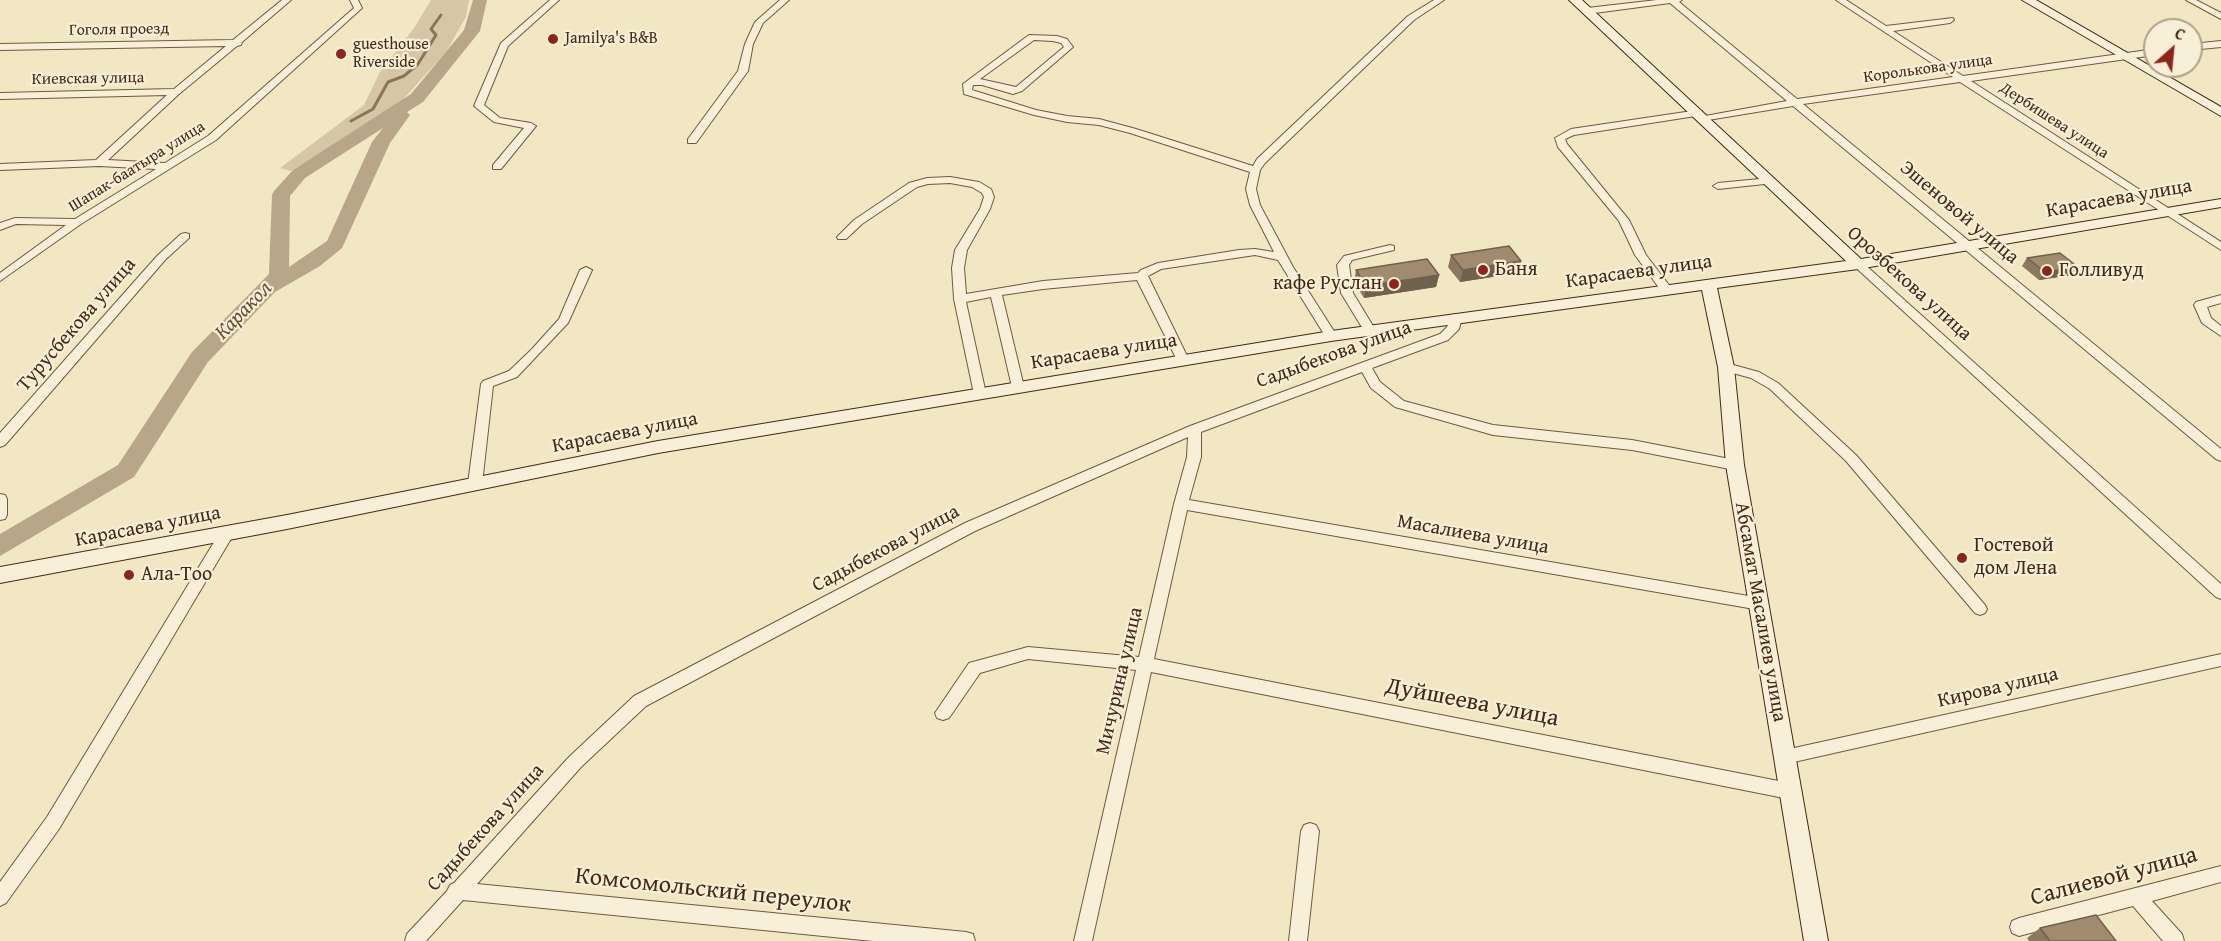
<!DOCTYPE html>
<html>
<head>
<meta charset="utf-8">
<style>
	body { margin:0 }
	#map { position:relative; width:2221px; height:941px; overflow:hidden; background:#f2e7c3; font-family:"Gentium Book Plus",serif }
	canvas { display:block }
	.north { position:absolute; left:2143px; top:18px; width:60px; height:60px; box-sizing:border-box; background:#f7efd8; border:2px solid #b19f8a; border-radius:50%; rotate:27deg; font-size:16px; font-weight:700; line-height:24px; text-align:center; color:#472814 }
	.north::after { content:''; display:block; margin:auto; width:21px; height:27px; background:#8f2418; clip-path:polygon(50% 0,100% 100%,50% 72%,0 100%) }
</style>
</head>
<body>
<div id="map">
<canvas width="2221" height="941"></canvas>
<div class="north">С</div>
</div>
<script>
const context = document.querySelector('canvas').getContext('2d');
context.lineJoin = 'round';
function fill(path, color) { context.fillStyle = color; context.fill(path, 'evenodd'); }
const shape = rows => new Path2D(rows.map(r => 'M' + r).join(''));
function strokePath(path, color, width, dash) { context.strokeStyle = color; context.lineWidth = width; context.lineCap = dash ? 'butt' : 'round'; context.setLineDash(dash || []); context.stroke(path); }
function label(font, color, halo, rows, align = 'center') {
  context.font = font + ' "Gentium Book Plus",serif'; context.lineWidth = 4.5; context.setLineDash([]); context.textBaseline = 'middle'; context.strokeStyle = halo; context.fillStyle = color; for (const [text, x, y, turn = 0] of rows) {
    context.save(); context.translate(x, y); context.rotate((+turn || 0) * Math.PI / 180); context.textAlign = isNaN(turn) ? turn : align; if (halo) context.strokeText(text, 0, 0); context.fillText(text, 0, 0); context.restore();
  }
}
const green = shape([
	[431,0,469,0,466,17,446,52,398,105,291,171,280,168,364,105,380,72,414,28]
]);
const stream = shape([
	[351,121,373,109,388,82,404,76,418,64,436,35,431,29,441,15]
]);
const river = shape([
	[473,0,487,0,480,31,423,102,407,112,410,115,390,143,342,248,320,266,275,292,208,362,134,477,0,556,0,534,118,465,192,352,269,274,272,195,274,191,293,170,411,94,464,30,473,0],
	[383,128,372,142,327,241,289,267,290,196,305,178,383,128]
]);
const street = shape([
	[282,0,291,0,242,42,241,45,237,46,179,94,108,160,165,163,208,136,354,8,350,0,358,0,362,8,216,140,81,224,0,281,0,273,66,225,16,224,0,230,0,223,15,218,75,219,156,169,99,166,0,170,0,164,96,160,167,95,0,99,0,93,174,89,226,46,0,50,0,44,233,40,282,0],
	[550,0,559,0,508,46,484,105,500,118,531,123,536,126,501,169,493,169,493,165,524,128,494,122,474,106,501,43,550,0],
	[780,0,789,0,763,23,753,44,748,71,696,143,688,143,688,139,738,71,745,44,755,22,780,0],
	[1434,0,1444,0,1414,20,1265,163,1260,170,1256,189,1260,205,1293,267,1337,336,1335,339,1327,339,1278,260,1255,255,1161,269,1148,276,1189,360,1183,364,1177,360,1137,280,1043,289,1002,295,1024,387,1018,391,1012,387,991,297,966,302,986,394,980,398,974,394,954,299,952,268,955,250,980,209,984,197,982,193,972,187,950,183,928,184,917,187,862,224,846,239,838,239,837,237,854,220,909,183,927,178,950,177,979,182,991,189,994,197,990,209,967,250,964,268,966,294,1043,281,1138,273,1141,270,1158,263,1239,250,1255,249,1274,252,1250,205,1246,189,1250,172,1130,133,1099,125,1067,122,1034,115,964,94,963,84,1029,35,1057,36,1067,39,1073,47,1022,91,1013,94,982,85,973,85,972,90,1036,110,1067,116,1099,119,1136,129,1253,166,1257,159,1408,16,1434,0],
	[1034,40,1053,41,1061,43,1064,47,1016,87,980,79,1034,40],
	[1657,0,1682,0,1679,2,1797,99,1953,77,1836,0,1846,0,1886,26,1953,18,1954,20,1950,23,1893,31,1963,76,2155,49,2155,55,1971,81,2221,242,2221,250,1960,82,1803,104,2221,449,2221,461,2216,459,1793,106,1702,121,1702,117,1705,116,1787,101,1670,3,1587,14,1583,11,1587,8,1657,0],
	[2186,0,2196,0,2221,13,2221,19,2186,0],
	[2221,41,2221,47,2191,50,2191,44,2221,41],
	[1699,110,1702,111,1702,115,1574,135,1565,139,1567,144,1629,220,1646,255,1672,289,1666,293,1662,292,1635,255,1619,221,1558,147,1555,138,1571,129,1699,110],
	[1770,178,1774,179,1774,183,1718,189,1713,186,1718,183,1770,178],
	[185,233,189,234,189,238,165,260,5,445,0,447,0,433,157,256,181,234,185,233],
	[1390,245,1394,246,1394,250,1352,260,1349,265,1353,293,1376,331,1370,335,1366,334,1341,293,1337,265,1344,256,1390,245],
	[1858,261,1862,262,2221,584,2221,599,2216,597,1854,266,1854,262,1858,261],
	[586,267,592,270,568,323,517,377,493,386,482,484,480,488,470,488,468,484,481,384,483,381,509,371,532,349,559,319,580,270,586,267],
	[2221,295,2221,303,2207,307,2211,318,2221,326,2221,336,2202,323,2194,305,2196,302,2221,295],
	[1456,314,1462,318,1459,329,1448,340,1372,368,1380,382,1404,401,1493,425,1632,440,1735,460,1742,465,1735,470,1632,450,1493,435,1395,407,1371,388,1362,372,1201,432,1201,457,1189,500,1760,598,1765,600,1767,604,1765,608,1760,610,1187,510,1154,659,1789,783,1795,786,1797,791,1795,796,1789,799,1151,672,1092,941,1074,941,1136,670,1028,659,980,673,949,718,943,720,937,718,935,713,969,663,1028,647,1139,657,1174,504,1187,457,1188,437,975,531,646,706,581,767,477,884,966,932,973,934,975,941,873,941,463,900,426,941,405,941,407,934,447,891,450,885,454,883,569,757,634,696,965,523,1190,426,1440,334,1447,327,1452,315,1456,314],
	[1726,363,1759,372,1778,383,1856,455,1985,605,1987,609,1985,613,1980,615,1975,613,1846,461,1770,389,1751,378,1722,370,1720,367,1722,364,1726,363],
	[0,494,5,495,7,499,7,515,5,519,0,520,0,494],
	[227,528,232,529,234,533,232,537,59,829,6,903,0,906,0,882,47,817,222,529,227,528],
	[2221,654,2221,666,1785,764,1779,762,1777,757,1779,752,1785,750,2221,654],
	[1310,823,1316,825,1319,831,1307,941,1289,941,1301,831,1304,825,1310,823],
	[2221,866,2221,882,2152,901,2182,934,2184,941,2163,941,2133,906,2019,936,2012,933,2010,927,2012,921,2019,918,2221,866]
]);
const secondary = shape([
	[1569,0,1582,0,1861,259,2221,199,2221,207,1858,269,1717,288,1734,367,1744,465,1828,941,1804,941,1726,465,1718,367,1702,290,1331,341,658,453,287,529,0,583,0,567,287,515,658,441,1331,331,1846,261,1569,0],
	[2022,0,2036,0,2221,107,2221,116,2022,0]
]);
const wall = shape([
	[1451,255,1521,261,1518,273,1460,282,1448,267],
	[2027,258,2078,267,2072,275,2039,280,2022,266],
	[1356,270,1439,275,1436,287,1364,298,1354,282],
	[2040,928,2116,941,2029,941,2027,938]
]);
const shadedWall = shape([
	[1521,261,1518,273,1460,282,1463,270],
	[2078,267,2072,275,2039,280,2045,272],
	[1439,275,1436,287,1364,298,1366,286]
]);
const building = shape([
	[1509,246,1521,261,1463,270,1451,255,1509,246],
	[2060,253,2078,267,2045,272,2027,258,2060,253],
	[1427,259,1439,275,1366,286,1356,270,1427,259],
	[2096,915,2116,941,2050,941,2040,928,2096,915]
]);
const markers = [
	[553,39,6,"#8f2418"],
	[341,54,6,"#8f2418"],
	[1483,270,6,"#8f2418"],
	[2047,271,6,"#8f2418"],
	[1394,284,6,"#8f2418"],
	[1962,558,6,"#8f2418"],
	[129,575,6,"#8f2418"]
];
const farStreetnames = [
	["Гоголя проезд",119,30,-1],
	["Королькова улица",1928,69,-8],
	["Киевская улица",88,79,-1],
	["Дербишева улица",2054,121,33],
	["Шапак-баатыра улица",137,167,-32]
];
const farPoinames = [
	["Jamilya's B&B",565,39],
	["guesthouse",353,45],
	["Riverside",353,63]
];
const streetNames = [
	["Карасаева улица",2119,199,-10],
	["Эшеновой улица",1959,213,40],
	["Карасаева улица",1639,272,-8],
	["Орозбекова улица",1909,284,42],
	["Турусбекова улица",77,325,-49],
	["Карасаева улица",1104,352,-9],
	["Садыбекова улица",1334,355,-20],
	["Карасаева улица",625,433,-11],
	["Карасаева улица",148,527,-11],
	["Масалиева улица",1473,535,10],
	["Садыбекова улица",886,549,-28],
	["Абсамат Масалиев улица",1760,612,80],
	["Мичурина улица",1120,681,-77],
	["Кирова улица",1998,688,-13],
	["Садыбекова улица",486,828,-48]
];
const poiNames = [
	["Баня",1495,270],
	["Голливуд",2059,271],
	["кафе Руслан",1382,284,"right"],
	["Гостевой",1974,546],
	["дом Лена",1974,569],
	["Ала-Тоо",141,575]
];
const waterNames = [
	["Каракол",244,311,-46]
];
const nearStreetnames = [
	["Дуйшеева улица",1472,703,11],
	["Салиевой улица",2114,877,-15],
	["Комсомольский переулок",713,891,6]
];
fill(green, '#d5c7a5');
strokePath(stream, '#8b745a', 3);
fill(river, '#b8a688');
strokePath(street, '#725840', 2);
strokePath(secondary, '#472814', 2);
fill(street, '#f7efd8');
fill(secondary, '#f7efd8');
fill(wall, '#8a785f');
fill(shadedWall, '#70614e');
fill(building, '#a08b6f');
strokePath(building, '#70614e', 1.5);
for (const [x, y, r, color] of markers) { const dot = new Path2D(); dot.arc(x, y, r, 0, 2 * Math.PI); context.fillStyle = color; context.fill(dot); strokePath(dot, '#f7efd8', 2); }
label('16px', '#472814', '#f7efd8', farStreetnames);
label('16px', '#472814', '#f7efd8', farPoinames, 'left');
label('20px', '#472814', '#f7efd8', streetNames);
label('20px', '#472814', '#f7efd8', poiNames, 'left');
label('italic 21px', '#694e37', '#f7efd8', waterNames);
label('24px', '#472814', '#f7efd8', nearStreetnames);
</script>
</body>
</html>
